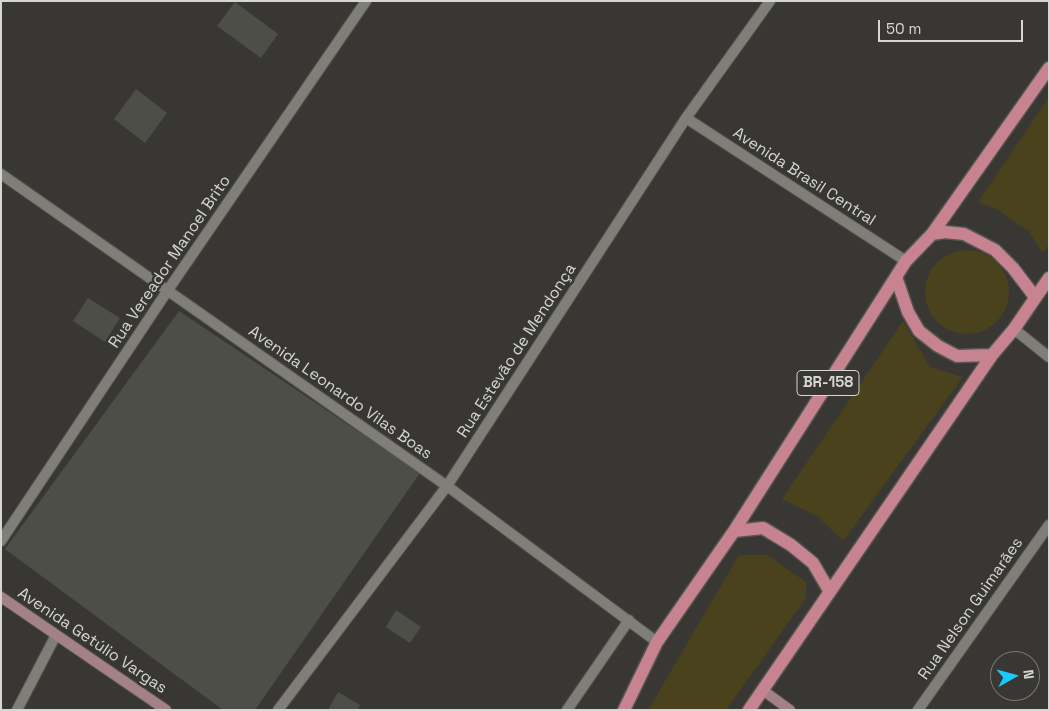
<!DOCTYPE html>
<html>
<head>
<meta charset="utf-8">
<style>
	body { margin:0 }
	#map { position:relative; width:1050px; height:711px; overflow:hidden; background:#383733; font-family:"Space Grotesk",sans-serif }
	canvas { display:block }
	.frame { position:absolute; inset:0; border:2px solid #d6d6d3; pointer-events:none }
	.north { position:absolute; left:990px; top:651px; width:50px; height:50px; box-sizing:border-box; background:#383733; border:1px solid #777773; border-radius:50%; rotate:83deg; font-size:14px; font-weight:700; line-height:20px; text-align:center; color:#d6d6d3 }
	.north::after { content:''; display:block; margin:auto; width:18px; height:22px; background:#18cafc; clip-path:polygon(50% 0,100% 100%,50% 72%,0 100%) }
	.scale { position:absolute; left:878px; top:20px; width:145px; height:22px; box-sizing:border-box; border:2px solid #d6d6d3; border-top:0; padding-left:6px; font-size:15px; line-height:18px; white-space:nowrap; color:#d6d6d3; -webkit-text-stroke:4px #383733; paint-order:stroke }
</style>
</head>
<body>
<div id="map">
<canvas width="1050" height="711"></canvas>
<div class="frame"></div>
<div class="north">N</div>
<div class="scale">50 m</div>
</div>
<script>
const context = document.querySelector('canvas').getContext('2d');
context.lineJoin = 'round';
function fill(path, color) { context.fillStyle = color; context.fill(path, 'evenodd'); }
const shape = rows => new Path2D(rows.map(r => 'M' + r).join(''));
function strokePath(path, color, width, dash) { context.strokeStyle = color; context.lineWidth = width; context.lineCap = dash ? 'butt' : 'round'; context.setLineDash(dash || []); context.stroke(path); }
function label(font, color, halo, rows, align = 'center') {
  context.font = font + ' "Space Grotesk",sans-serif'; context.lineWidth = 5; context.setLineDash([]); context.textBaseline = 'middle'; context.strokeStyle = halo; context.fillStyle = color; for (const [text, x, y, turn = 0] of rows) {
    context.save(); context.translate(x, y); context.rotate((+turn || 0) * Math.PI / 180); context.textAlign = isNaN(turn) ? turn : align; if (halo) context.strokeText(text, 0, 0); context.fillText(text, 0, 0); context.restore();
  }
}
const green = shape([
	[1049,97,1049,244,1043,253,1028,231,998,210,978,202],
	'925 292a42 42 0 1 1 84 0a42 42 0 1 1-84 0Z',
	[903,321,930,367,963,377,843,541,817,516,782,499],
	[739,555,767,555,806,582,806,598,726,710,648,710]
]);
const building = shape([
	[235,2,278,34,261,58,217,26],
	[136,89,167,113,145,143,114,119],
	[88,298,120,318,105,342,73,321],
	[179,311,420,473,255,710,223,710,5,549],
	[396,610,421,627,410,643,386,627],
	[338,692,360,705,358,710,328,710]
]);
const street = shape([
	[686,118,906,261],
	[1,174,447,486,657,642],
	[1014,329,1049,357],
	[1,541,168,290,366,1],
	[17,710,56,635],
	[278,710,447,486,686,118,770,1],
	[567,710,629,620],
	[918,710,1049,525]
]);
const secondary = shape([
	[1,597,166,710],
	[764,691,790,710]
]);
const primary = shape([
	[932,234,945,232,964,234,995,250,1013,268,1035,297],
	[896,277,908,312,919,331,938,346,957,356,992,355],
	[734,531,763,528,791,545,813,563,830,592],
	[624,710,657,642,734,531,906,261,932,234,1049,68],
	[749,710,992,355,1014,329,1049,278]
]);
const shields = [
	[828,383,62]
];
const shieldNames = [
	["BR-158",828,383]
];
const streetNames = [
	["Avenida Brasil Central",804,177,33],
	["Rua Vereador Manoel Brito",170,262,-56],
	["Rua Estevão de Mendonça",517,351,-57],
	["Avenida Leonardo Vilas Boas",340,393,35],
	["Rua Nelson Guimarães",971,609,-55],
	["Avenida Getúlio Vargas",92,641,34]
];
fill(green, '#49421d');
fill(building, '#4e4e49');
strokePath(street, '#565652', 12);
strokePath(secondary, '#565652', 12);
strokePath(primary, '#565652', 15);
strokePath(street, '#7f7e79', 10);
strokePath(secondary, '#a48185', 10);
strokePath(primary, '#c88391', 12);
for (const [x, y, w] of shields) { const box = new Path2D(); box.roundRect(x - w / 2, y - 12.5, w, 25, 4); context.fillStyle = '#383733'; context.fill(box); strokePath(box, '#d6d6d3', 1); }
label('bold 15px', '#d6d6d3', null, shieldNames);
label('16px', '#d6d6d3', '#383733', streetNames);
</script>
</body>
</html>
